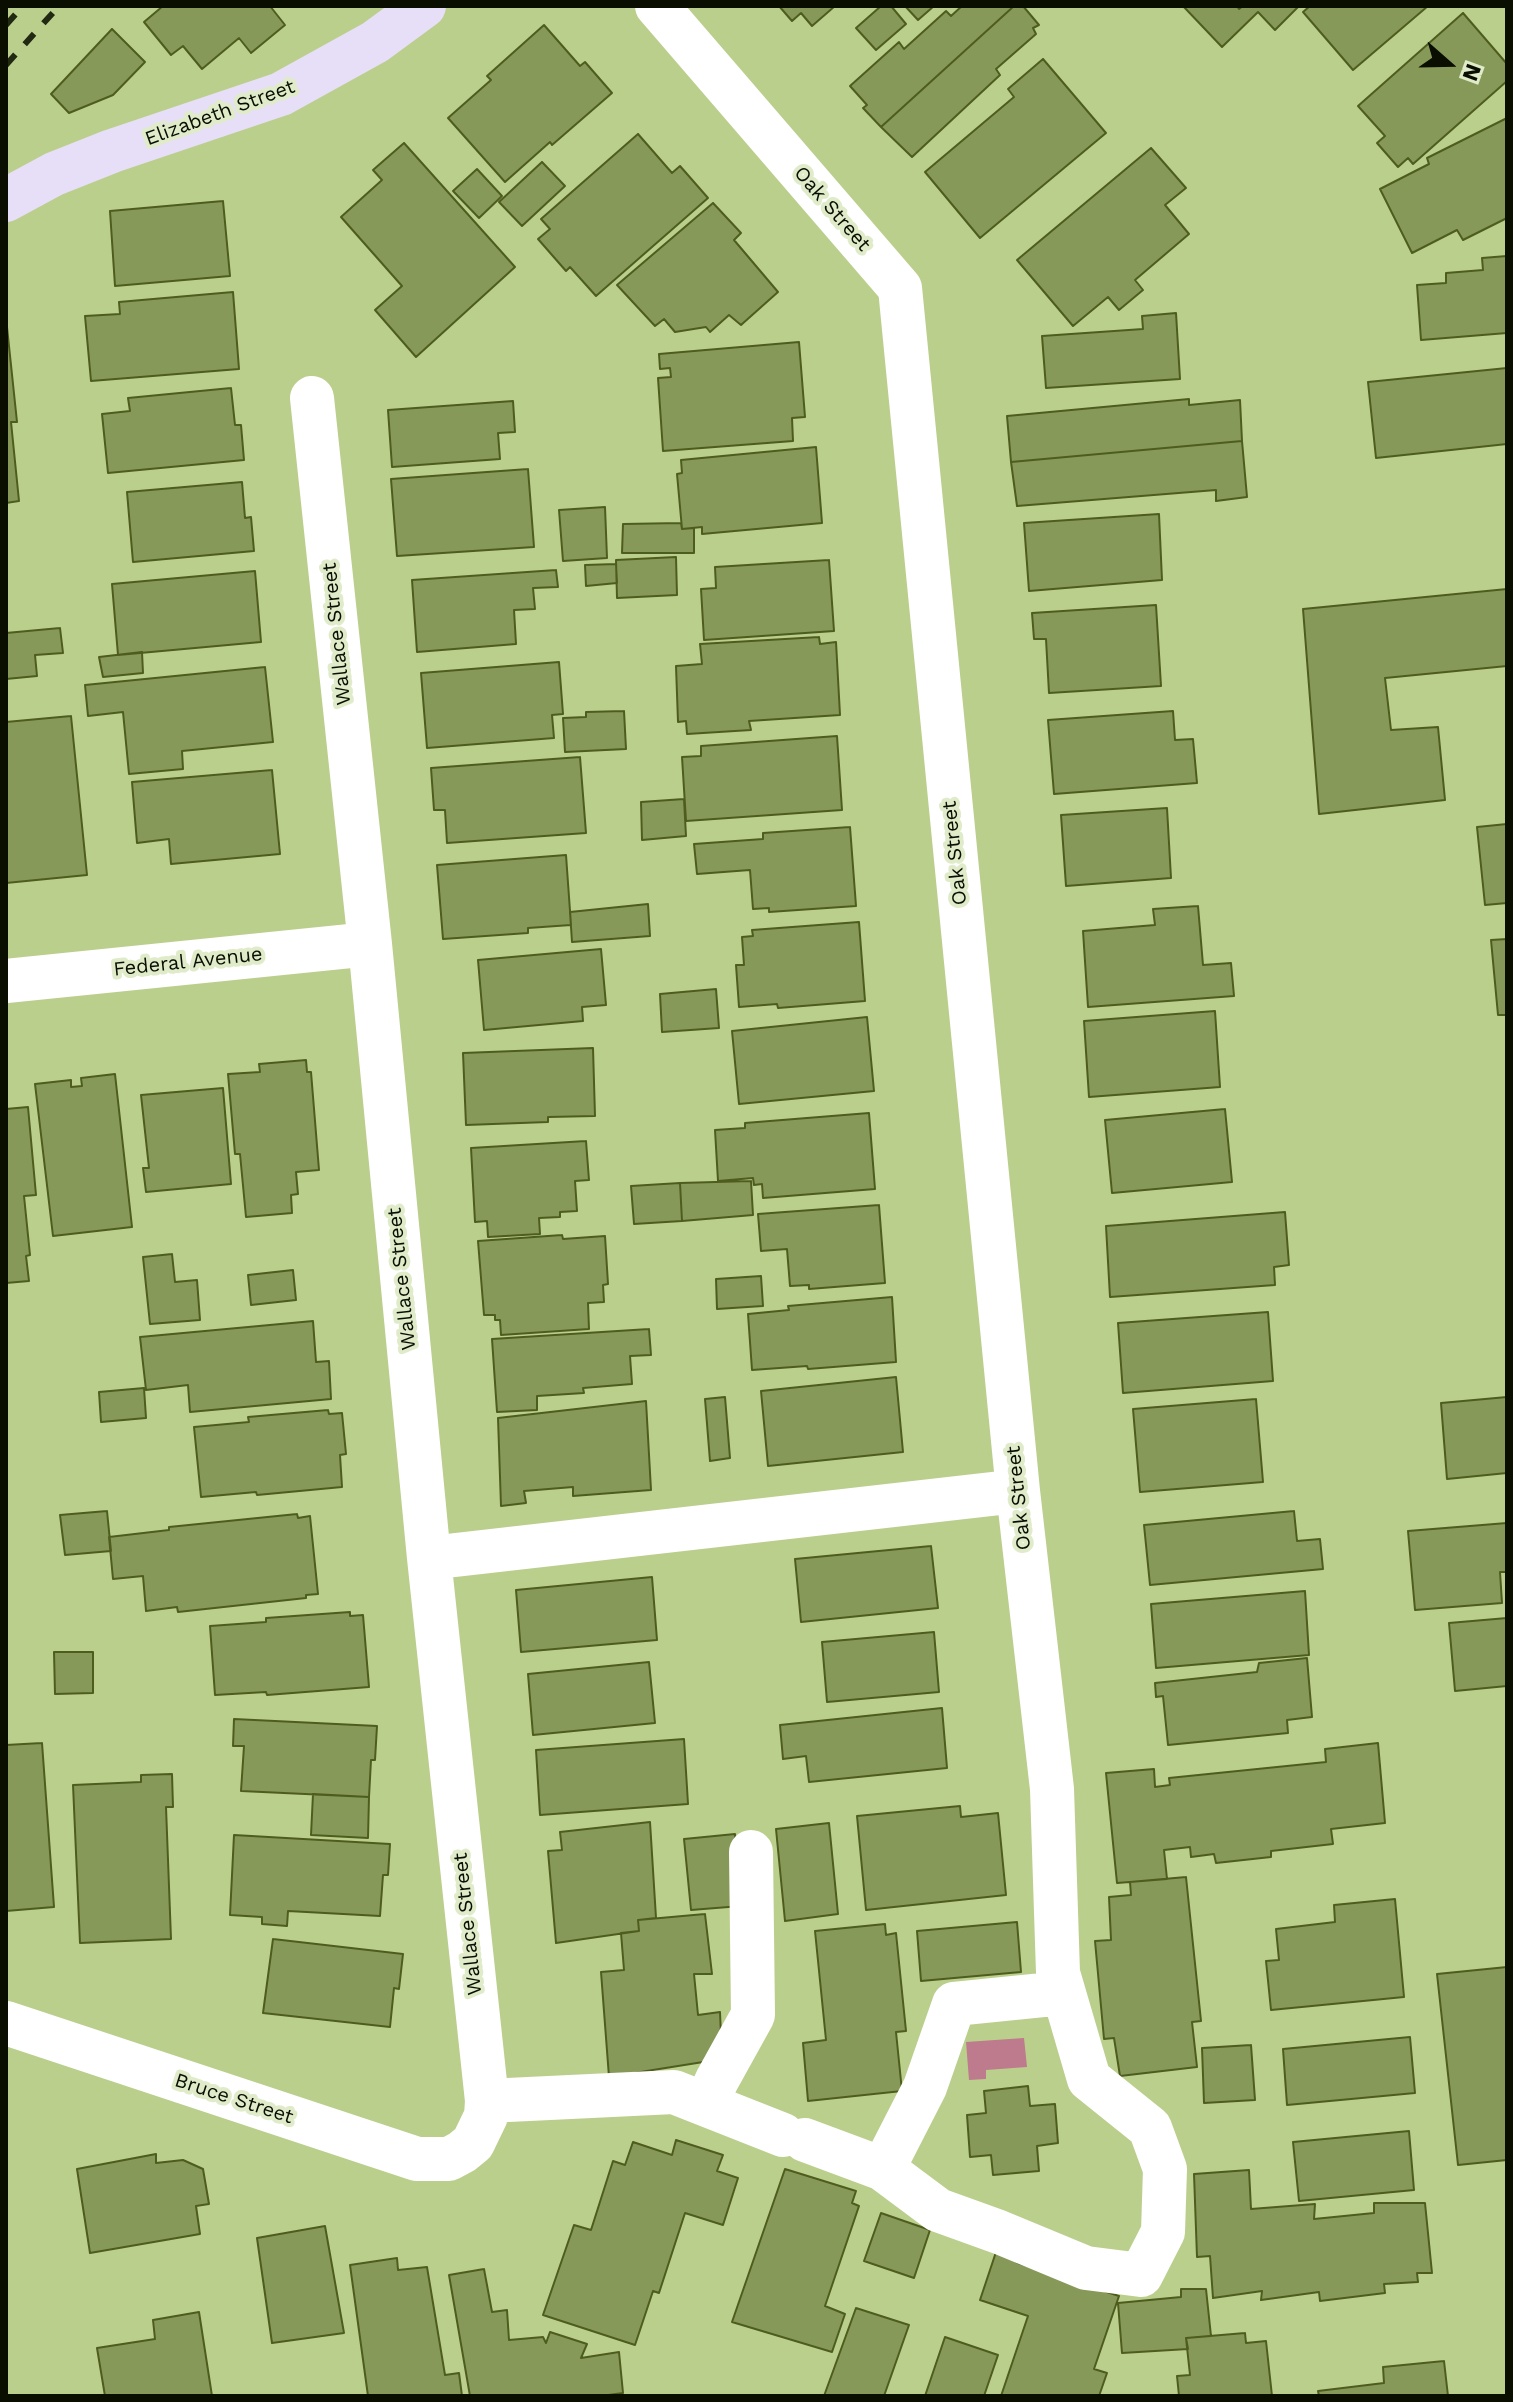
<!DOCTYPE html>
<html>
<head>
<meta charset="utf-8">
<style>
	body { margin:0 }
	#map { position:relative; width:1513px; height:2402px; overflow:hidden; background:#bbcf8d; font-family:"Work Sans",sans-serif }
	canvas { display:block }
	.frame { position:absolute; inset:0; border:8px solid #090e00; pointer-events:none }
	.north { position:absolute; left:1409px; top:24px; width:80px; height:80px; -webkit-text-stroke:6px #e0ebca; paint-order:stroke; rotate:110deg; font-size:22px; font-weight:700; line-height:32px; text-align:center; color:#090e00 }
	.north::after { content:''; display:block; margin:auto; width:28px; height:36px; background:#090e00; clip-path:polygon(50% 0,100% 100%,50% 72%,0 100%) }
</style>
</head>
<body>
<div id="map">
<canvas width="1513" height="2402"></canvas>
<div class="frame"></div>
<div class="north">N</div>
</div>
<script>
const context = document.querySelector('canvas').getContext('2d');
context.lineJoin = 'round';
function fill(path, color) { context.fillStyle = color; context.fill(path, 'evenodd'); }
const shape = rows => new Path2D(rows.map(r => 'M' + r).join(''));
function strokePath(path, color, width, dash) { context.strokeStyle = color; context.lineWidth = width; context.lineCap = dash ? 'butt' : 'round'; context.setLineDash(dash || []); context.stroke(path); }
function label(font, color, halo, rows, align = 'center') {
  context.font = font + ' "Work Sans",sans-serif'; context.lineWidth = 8; context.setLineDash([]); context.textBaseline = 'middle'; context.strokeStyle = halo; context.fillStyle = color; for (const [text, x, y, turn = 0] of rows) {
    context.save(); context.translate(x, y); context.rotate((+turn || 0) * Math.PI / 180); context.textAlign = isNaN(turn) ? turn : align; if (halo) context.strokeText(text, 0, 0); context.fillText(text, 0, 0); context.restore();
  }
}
const water = shape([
	[1024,2038,1027,2067,986,2070,986,2079,969,2080,966,2042]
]);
const building = shape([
	[163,6,270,6,285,25,251,53,239,38,202,69,183,46,171,55,144,22,163,6],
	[779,6,835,6,812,26,801,13,792,21,779,6],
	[881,6,891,6,906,24,876,50,856,28,881,6],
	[905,6,934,6,918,20,905,6],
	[962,6,1014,6,881,127,863,108,867,105,850,86,899,42,904,49,946,11,951,16,962,6],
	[1014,6,1023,6,1039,25,1033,28,1036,34,996,69,1000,75,912,157,881,127,1014,6],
	[1183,6,1237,6,1239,9,1243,6,1299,6,1275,30,1258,12,1222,47,1183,6],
	[1310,6,1428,6,1353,70,1303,12,1310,6],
	[1463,13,1507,64,1507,81,1413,164,1408,158,1398,167,1377,143,1385,136,1358,106,1463,13],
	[544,25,580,66,585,62,612,93,552,145,550,142,505,182,448,118,491,80,487,76,544,25],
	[112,29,145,62,113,95,69,113,51,94,112,29],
	[1043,59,1106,133,980,238,925,172,1014,97,1008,89,1043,59],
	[1507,118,1507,218,1463,240,1457,230,1412,253,1380,189,1429,164,1427,158,1507,118],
	[638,134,672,173,680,166,708,198,596,296,570,267,566,271,538,239,550,229,541,219,638,134],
	[404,143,515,267,416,357,375,310,402,286,341,217,382,180,373,170,404,143],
	[1151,148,1186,188,1165,205,1189,234,1135,280,1143,290,1119,310,1108,297,1073,326,1017,260,1151,148],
	[542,162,565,186,522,226,499,202,542,162],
	[477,169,502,196,479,218,453,191,477,169],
	[223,201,230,276,115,286,110,211,223,201],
	[713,203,741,233,734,240,778,292,741,325,729,315,710,332,706,327,675,332,664,319,655,326,617,285,713,203],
	[1507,256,1507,333,1421,340,1417,285,1446,283,1446,273,1483,270,1482,258,1507,256],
	[233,292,239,369,91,381,85,316,120,314,119,302,233,292],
	[1176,313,1180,379,1046,388,1042,336,1143,329,1142,316,1176,313],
	[7,327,17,422,11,422,19,501,6,503,7,327],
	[799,342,805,417,792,418,793,441,663,451,658,378,671,377,670,368,660,369,659,354,799,342],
	[1507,368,1507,444,1376,458,1368,382,1507,368],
	[231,388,235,425,241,425,244,460,108,473,102,414,130,411,128,398,231,388],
	[1189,399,1189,405,1240,400,1242,441,1011,462,1007,416,1189,399],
	[513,401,515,432,498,433,500,459,392,467,388,410,513,401],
	[1242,441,1247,497,1216,501,1216,490,1017,506,1011,462,1242,441],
	[816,447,822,523,702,534,702,527,682,529,677,474,682,473,681,460,816,447],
	[528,469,534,547,397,556,391,479,528,469],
	[242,482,245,518,251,517,254,551,133,562,127,492,242,482],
	[605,507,607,558,563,561,559,510,605,507],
	[1159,514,1162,580,1029,591,1024,523,1159,514],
	[681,523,682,529,694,528,694,553,622,553,623,524,681,523],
	[676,557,677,595,617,598,616,560,676,557],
	[829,560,834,631,704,640,701,589,716,588,715,567,829,560],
	[616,564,617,583,586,586,585,565,616,564],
	[556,570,558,587,533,588,535,609,514,610,516,644,417,652,412,580,556,570],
	[255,571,261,642,118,655,112,584,255,571],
	[1507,589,1507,666,1385,678,1391,730,1438,727,1445,800,1319,814,1303,609,1507,589],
	[1156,605,1161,686,1049,693,1046,639,1034,639,1032,613,1156,605],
	[60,628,63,653,35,655,37,676,6,679,6,633,60,628],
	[819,637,820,644,836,642,840,715,749,721,751,730,687,734,686,721,678,722,676,666,702,664,700,644,819,637],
	[142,652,143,673,103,677,99,657,142,652],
	[559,662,563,714,552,715,554,738,427,748,421,673,559,662],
	[265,667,273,742,182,751,183,769,129,774,123,712,88,716,85,685,265,667],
	[624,711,626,749,565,752,563,718,586,717,586,712,624,711],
	[1173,711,1175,740,1193,739,1197,783,1054,794,1048,720,1173,711],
	[71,716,87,875,6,883,6,722,71,716],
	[837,736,842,810,686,821,682,757,701,756,701,746,837,736],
	[580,757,586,833,447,843,445,810,434,810,431,768,580,757],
	[272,770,280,854,171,864,169,839,137,843,132,782,272,770],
	[684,799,686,836,642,840,641,802,684,799],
	[1167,808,1171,878,1066,886,1061,815,1167,808],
	[1507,824,1507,903,1485,905,1477,827,1507,824],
	[850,827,856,906,769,912,769,908,753,909,750,870,697,874,694,844,763,839,763,833,850,827],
	[566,855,571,925,528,928,528,933,443,939,437,865,566,855],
	[648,904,650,936,572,942,570,912,648,904],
	[1198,906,1203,965,1231,963,1234,996,1088,1007,1083,931,1155,925,1153,909,1198,906],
	[859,922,865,1001,778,1008,777,1004,739,1007,736,965,744,965,742,937,753,936,752,930,859,922],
	[1507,939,1507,1015,1498,1015,1491,940,1507,939],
	[601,949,606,1005,582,1007,583,1021,484,1030,478,960,601,949],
	[716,989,719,1028,662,1032,660,994,716,989],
	[1215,1011,1220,1087,1089,1097,1084,1021,1215,1011],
	[867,1017,874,1091,739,1104,732,1031,867,1017],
	[593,1048,595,1116,548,1117,548,1122,466,1125,463,1053,593,1048],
	[306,1060,307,1072,311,1072,319,1170,296,1172,298,1194,291,1195,292,1213,246,1217,240,1154,235,1154,228,1074,260,1072,259,1064,306,1060],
	[115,1074,132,1227,53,1236,35,1084,71,1080,71,1087,82,1086,81,1078,115,1074],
	[223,1088,231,1184,146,1192,143,1168,149,1168,141,1095,223,1088],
	[28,1107,36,1195,24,1196,30,1255,26,1256,29,1281,6,1283,6,1109,28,1107],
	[1225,1109,1232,1182,1112,1193,1105,1120,1225,1109],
	[869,1113,875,1189,763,1198,762,1184,754,1185,753,1178,718,1181,715,1130,745,1128,745,1123,869,1113],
	[586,1141,589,1180,575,1181,577,1211,560,1212,560,1217,539,1218,540,1234,488,1237,487,1221,475,1222,471,1148,586,1141],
	[751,1181,753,1215,682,1221,680,1183,751,1181],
	[680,1183,682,1221,634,1224,631,1186,680,1183],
	[879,1205,885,1283,809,1289,809,1285,790,1286,787,1249,761,1251,758,1214,879,1205],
	[1285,1212,1289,1265,1274,1267,1275,1285,1110,1297,1106,1226,1285,1212],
	[562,1235,563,1239,605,1236,608,1284,603,1285,604,1302,588,1303,589,1329,501,1335,500,1320,495,1320,495,1315,484,1315,478,1241,562,1235],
	[172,1254,175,1282,197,1280,200,1320,150,1324,143,1257,172,1254],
	[293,1270,296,1300,251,1305,248,1275,293,1270],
	[761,1276,763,1306,717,1309,716,1279,761,1276],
	[892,1297,896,1362,808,1369,807,1366,752,1370,748,1314,789,1310,788,1306,892,1297],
	[1268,1312,1273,1381,1123,1393,1118,1323,1268,1312],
	[313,1321,316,1362,329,1361,331,1399,190,1412,188,1385,146,1390,140,1337,313,1321],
	[649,1329,651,1355,630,1356,632,1384,583,1388,584,1393,537,1396,537,1410,497,1412,492,1339,649,1329],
	[896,1377,903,1452,768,1466,761,1391,896,1377],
	[144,1388,146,1418,101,1422,99,1392,144,1388],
	[725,1397,730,1458,710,1461,705,1399,725,1397],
	[1507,1397,1507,1473,1447,1479,1441,1403,1507,1397],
	[1256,1399,1263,1482,1140,1492,1133,1409,1256,1399],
	[646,1401,651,1490,573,1496,573,1487,524,1491,526,1503,501,1506,498,1418,646,1401],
	[328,1410,329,1414,342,1413,346,1454,340,1455,342,1487,257,1495,256,1492,201,1497,194,1427,249,1422,248,1417,328,1410],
	[107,1511,111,1551,65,1555,60,1515,107,1511],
	[1294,1511,1297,1541,1320,1539,1323,1569,1150,1585,1144,1525,1294,1511],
	[297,1514,298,1518,310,1516,318,1594,306,1595,306,1598,178,1612,177,1607,146,1611,143,1576,113,1579,109,1537,169,1530,169,1527,297,1514],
	[1507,1523,1507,1572,1500,1572,1502,1603,1415,1610,1408,1531,1507,1523],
	[931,1546,938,1608,801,1622,795,1559,931,1546],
	[652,1577,657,1640,521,1652,516,1590,652,1577],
	[1305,1591,1309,1655,1156,1668,1151,1604,1305,1591],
	[350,1612,350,1616,363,1615,369,1687,267,1695,266,1692,215,1695,210,1626,266,1622,266,1618,350,1612],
	[1507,1618,1507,1686,1455,1691,1449,1623,1507,1618],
	[934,1632,939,1692,827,1702,822,1642,934,1632],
	[54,1652,93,1652,93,1693,55,1694,54,1652],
	[1307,1658,1312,1717,1287,1720,1288,1733,1168,1745,1163,1696,1156,1697,1155,1683,1257,1672,1259,1663,1307,1658],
	[649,1662,655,1723,533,1735,528,1674,649,1662],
	[942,1708,947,1768,809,1782,806,1756,783,1759,780,1725,942,1708],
	[234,1719,377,1726,375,1760,371,1760,369,1797,241,1791,244,1746,233,1746,234,1719],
	[684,1739,688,1804,540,1815,536,1750,684,1739],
	[42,1743,54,1907,6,1911,6,1745,42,1743],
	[1378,1743,1385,1823,1331,1829,1333,1844,1271,1851,1271,1857,1216,1863,1214,1854,1191,1857,1190,1847,1164,1850,1167,1879,1117,1883,1106,1773,1154,1769,1155,1787,1170,1785,1169,1778,1326,1762,1325,1749,1378,1743],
	[172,1774,173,1807,166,1807,171,1939,80,1943,73,1785,141,1782,141,1775,172,1774],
	[313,1794,369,1797,368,1838,311,1835,313,1794],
	[960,1806,961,1817,998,1813,1006,1895,866,1910,857,1816,960,1806],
	[650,1822,656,1918,638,1920,639,1931,556,1943,548,1851,562,1850,560,1832,650,1822],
	[829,1823,838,1914,785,1921,776,1829,829,1823],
	[735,1834,741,1906,691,1910,684,1839,735,1834],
	[234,1835,390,1844,388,1875,383,1875,380,1916,288,1911,287,1926,262,1924,262,1917,230,1915,234,1835],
	[1186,1877,1201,2021,1192,2022,1197,2067,1120,2076,1114,2038,1104,2039,1095,1941,1111,1940,1109,1897,1131,1895,1130,1882,1186,1877],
	[1395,1899,1404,1997,1271,2010,1266,1961,1279,1960,1276,1929,1335,1922,1334,1905,1395,1899],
	[705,1914,712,1974,694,1974,698,2015,720,2012,722,2059,609,2077,601,1972,624,1970,621,1933,639,1931,638,1920,705,1914],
	[1017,1922,1021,1972,921,1981,917,1931,1017,1922],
	[885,1924,886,1935,896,1933,906,2031,896,2032,902,2091,808,2101,803,2043,826,2040,815,1931,885,1924],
	[273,1939,403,1954,399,1989,394,1988,390,2027,263,2013,273,1939],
	[1507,1967,1507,2160,1458,2165,1437,1974,1507,1967],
	[1410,2037,1415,2093,1287,2105,1283,2049,1410,2037],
	[1251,2045,1255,2100,1204,2103,1202,2048,1251,2045],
	[1028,2086,1030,2106,1055,2104,1058,2143,1037,2146,1039,2171,993,2175,991,2155,970,2157,967,2115,986,2113,984,2091,1028,2086],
	[1409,2131,1414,2190,1299,2201,1293,2142,1409,2131],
	[676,2140,723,2155,717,2171,738,2178,723,2225,685,2213,659,2293,653,2291,635,2345,543,2315,574,2225,591,2230,613,2161,625,2165,633,2142,672,2155,676,2140],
	[156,2154,156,2163,183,2160,203,2169,209,2204,196,2206,200,2234,90,2253,77,2169,156,2154],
	[785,2169,856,2191,852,2203,859,2206,825,2306,845,2314,832,2352,732,2322,785,2169],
	[1249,2170,1251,2209,1315,2204,1314,2219,1374,2213,1374,2203,1425,2203,1432,2273,1417,2273,1418,2282,1384,2284,1385,2293,1320,2301,1319,2292,1261,2300,1262,2291,1213,2298,1210,2256,1197,2257,1194,2174,1249,2170],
	[881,2213,930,2230,914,2278,864,2261,881,2213],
	[325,2226,344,2333,272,2343,257,2238,325,2226],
	[997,2249,1018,2263,1119,2296,1094,2369,1107,2373,1099,2396,1001,2396,1028,2316,980,2300,997,2249],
	[397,2258,398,2270,427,2267,445,2375,459,2373,462,2396,368,2396,350,2265,397,2258],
	[484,2269,492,2312,507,2310,509,2340,543,2337,546,2343,550,2332,587,2344,581,2358,619,2352,623,2393,601,2396,470,2396,449,2275,484,2269],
	[1181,2289,1206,2289,1211,2336,1186,2338,1188,2349,1122,2353,1118,2303,1181,2297,1181,2289],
	[856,2308,909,2325,884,2396,824,2396,856,2308],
	[199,2312,212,2396,105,2396,97,2348,155,2339,153,2320,199,2312],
	[1245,2333,1246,2343,1266,2341,1272,2396,1179,2396,1177,2376,1190,2375,1186,2338,1245,2333],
	[945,2337,998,2355,984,2396,925,2396,945,2337],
	[1444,2361,1448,2396,1319,2396,1318,2391,1384,2383,1383,2367,1444,2361]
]);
const minor = shape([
	[657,6,900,288,1018,1491,1052,1789,1058,1973,1089,2079,1150,2128,1165,2169,1163,2232,1141,2275,1086,2268,999,2232,938,2210,883,2169,925,2087,954,2004,1063,1993],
	[6,981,370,944],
	[429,1558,1018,1491],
	[6,2023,417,2159,449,2159,462,2152,473,2143,486,2116,487,2101,429,1558,370,944,312,398],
	[487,2101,674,2092,783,2135],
	[706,2104,717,2080,753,2015,751,1852],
	[805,2140,883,2169]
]);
const major = shape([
	[6,200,54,174,112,151,281,94,375,42,424,6]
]);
const rail = shape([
	[6,25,23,6],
	[6,65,59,6]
]);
const streetNames = [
	["Elizabeth Street",220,113,-20],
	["Oak Street",832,209,49],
	["Wallace Street",337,634,-96],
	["Oak Street",955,853,-96],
	["Federal Avenue",188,962,-6],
	["Wallace Street",402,1279,-96],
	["Oak Street",1019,1498,-96],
	["Wallace Street",468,1924,-96],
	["Bruce Street",234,2099,18]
];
fill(water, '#bd7b8d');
fill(building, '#879959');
strokePath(building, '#4e5d1e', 2);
strokePath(minor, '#fff', 44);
strokePath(major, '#e7def7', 44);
strokePath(rail, '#212913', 6, [14, 14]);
label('20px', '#090e00', '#e0ebca', streetNames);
</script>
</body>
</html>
